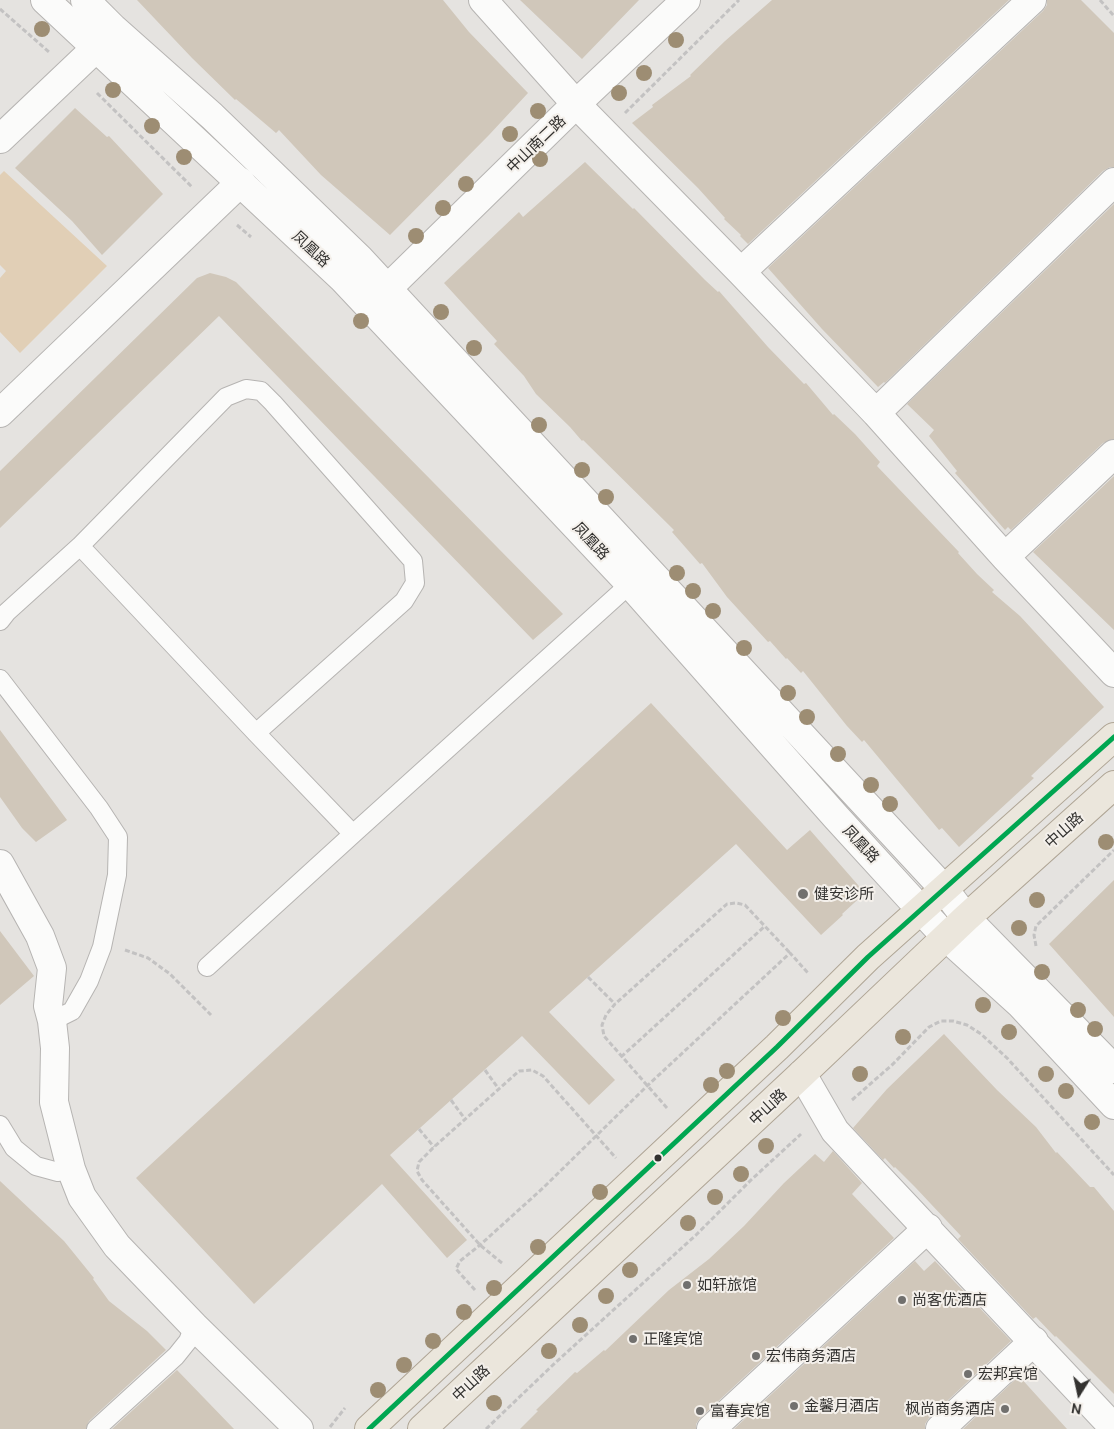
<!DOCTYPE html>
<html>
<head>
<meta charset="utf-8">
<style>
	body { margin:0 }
	#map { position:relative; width:1114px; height:1429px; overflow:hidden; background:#e5e3e0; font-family:Ubuntu,sans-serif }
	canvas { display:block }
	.north { position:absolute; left:1054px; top:1369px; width:50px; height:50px; -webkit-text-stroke:4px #f4f0eb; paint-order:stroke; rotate:190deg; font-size:14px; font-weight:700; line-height:20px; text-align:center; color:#333230 }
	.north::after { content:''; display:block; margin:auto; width:18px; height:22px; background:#333230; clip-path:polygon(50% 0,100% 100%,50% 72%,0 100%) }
</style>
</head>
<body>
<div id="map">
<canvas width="1114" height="1429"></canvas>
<div class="north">N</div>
</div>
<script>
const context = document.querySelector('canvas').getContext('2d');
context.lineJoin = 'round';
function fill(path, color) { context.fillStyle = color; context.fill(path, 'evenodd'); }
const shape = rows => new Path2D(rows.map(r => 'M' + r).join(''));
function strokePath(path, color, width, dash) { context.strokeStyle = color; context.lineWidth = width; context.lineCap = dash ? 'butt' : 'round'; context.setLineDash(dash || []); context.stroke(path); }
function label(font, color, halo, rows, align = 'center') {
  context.font = font + ' Ubuntu,"Noto Sans SC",sans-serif'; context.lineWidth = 4; context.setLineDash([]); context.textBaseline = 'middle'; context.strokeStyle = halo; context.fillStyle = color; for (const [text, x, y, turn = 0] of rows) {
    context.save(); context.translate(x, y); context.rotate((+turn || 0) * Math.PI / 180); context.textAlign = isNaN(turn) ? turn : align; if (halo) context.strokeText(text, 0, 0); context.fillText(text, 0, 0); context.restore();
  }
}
const green = shape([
	[4,171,107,266,20,353,0,332,0,278,6,271,0,265,0,175]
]);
const building = shape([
	[137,0,443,0,469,32,528,93,489,135,390,235,321,175,279,130,276,133,236,99,235,100,192,58],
	[520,0,639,0,582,59],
	[772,0,1009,0,748,244,740,236,741,235,724,219,725,218,698,188,632,123,653,107,652,105,691,76,690,75,725,41],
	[1047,0,1081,0,1114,33,1114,167,1110,167,1103,171,885,383,884,382,878,387,822,329,768,268,1043,11,1047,5],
	[75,108,107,137,109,136,163,194,102,255,72,221,15,168],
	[585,162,633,209,634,208,705,280,718,292,719,291,768,347,804,384,806,383,833,415,834,414,855,434,880,462,877,466,959,552,958,553,977,574,994,590,992,592,1020,616,1104,707,1031,776,1034,778,959,847,942,828,939,830,864,740,862,742,847,726,803,671,801,673,787,658,786,659,770,641,768,642,727,597,702,563,700,564,672,532,674,530,583,440,582,441,570,427,536,394,524,376,494,344,497,341,444,283,519,212,523,217],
	[1114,204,1114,439,1103,443,1011,530,1008,527,1005,530,955,473,957,471,929,436,934,430,907,404],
	[210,273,226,277,236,282,563,614,533,640,219,316,0,528,0,471,197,278],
	[1114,476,1114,630,1033,552],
	[651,703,787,850,810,830,865,893,842,914,843,915,821,935,736,844,549,1012,615,1080,589,1105,522,1036,390,1155,467,1240,447,1258,382,1184,254,1304,136,1178],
	[0,730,67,820,36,842,22,828,0,797],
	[1114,880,1114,1017,1049,944],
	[0,931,34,976,0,1005],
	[944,1034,997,1090,1036,1127,1056,1153,1057,1152,1090,1187,1094,1187,1114,1211,1114,1394,1056,1336,1055,1337,1036,1317,1033,1319,958,1239,961,1236,915,1187,895,1167,894,1168,885,1158,883,1160,853,1128,887,1089],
	[833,1151,862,1183,852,1194,894,1238,700,1418,696,1424,696,1429,520,1429,538,1411,536,1410,575,1372,577,1373,604,1350,605,1351,669,1290,709,1259,744,1226,784,1183,815,1154,824,1162],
	[0,1181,64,1241,94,1278,93,1279,109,1301,147,1331,166,1350,89,1421,86,1429,0,1429],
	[915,1261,924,1271,935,1261,1011,1341,929,1418,925,1424,925,1429,734,1429],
	[177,1370,234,1429,112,1429],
	[1019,1376,1067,1429,963,1429]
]);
const path = shape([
	[1100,0,1114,16],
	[0,9,49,52],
	[97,93,192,187],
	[625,113,739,0],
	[237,225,251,237],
	[1036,946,1034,935,1036,926,1114,850],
	[125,950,148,958,170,974,211,1015],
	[588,977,615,1004],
	[621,1057,765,926],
	[485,1070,498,1088],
	[451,1100,465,1119],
	[852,1100,893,1064,929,1027,941,1021,953,1021,967,1025,981,1034,1007,1058,1114,1175],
	[667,1108,604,1036,602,1025,606,1015,615,1004,727,904,736,903,745,905,790,953],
	[419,1129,434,1147],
	[502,1263,480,1245,422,1180,417,1171,419,1162,434,1147,519,1071,532,1070,543,1076,616,1158],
	[475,1290,456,1269,460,1261,480,1245,543,1188,647,1086,790,953,808,973],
	[330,1427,345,1408],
	[486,1429,555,1363,696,1235,751,1180,801,1134]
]);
const service = shape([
	[80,546,226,397,246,389,261,391,273,403,413,561,415,583,404,601,256,733],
	[0,621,7,612,80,546,256,733,353,834,630,584],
	[0,679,99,808,118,837,117,875,102,947,89,981,72,1011,52,1021],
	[207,967,353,834],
	[0,1125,14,1148,36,1166,58,1172,71,1169],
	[96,1429,176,1356,188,1341,194,1326]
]);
const minor = shape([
	[483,0,576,104,741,272,876,413,1005,557,1114,673],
	[0,139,97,47],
	[741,272,1032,0],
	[387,289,576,104,686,0],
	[0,413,241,182],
	[876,413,1114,182],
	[1005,557,1114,454],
	[0,864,40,936,52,968,48,1006,52,1021,55,1048,54,1102,71,1169,82,1197,117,1246,194,1326,299,1429],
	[802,1074,835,1131,1114,1428],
	[711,1429,928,1228],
	[940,1429,1034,1341]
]);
const secondary = shape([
	[45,0,342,278,630,584,836,817,921,910,946,937,1021,1005,1114,1105],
	[85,0,113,28,212,116,359,258,944,889,966,918,1114,1069]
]);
const primary = shape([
	[369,1429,777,1047,868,957,1114,737],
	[422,1429,802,1074,966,918,1114,785]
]);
const bus1 = shape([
	[369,1429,777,1047,868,957,1114,737]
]);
const trees = [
	[42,29],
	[676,40],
	[644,73],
	[113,90],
	[619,93],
	[538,111],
	[152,126],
	[510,134],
	[184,157],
	[540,159],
	[466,184],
	[443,208],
	[416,236],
	[441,312],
	[361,321],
	[474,348],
	[539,425],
	[582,470],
	[606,497],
	[677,573],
	[693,591],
	[713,611],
	[744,648],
	[788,693],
	[807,717],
	[838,754],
	[871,785],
	[890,804],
	[1106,842],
	[1037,900],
	[1019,928],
	[1042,972],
	[983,1005],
	[1078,1010],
	[783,1018],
	[1095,1029],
	[1009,1032],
	[903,1037],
	[727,1071],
	[860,1074],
	[1046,1074],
	[711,1085],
	[1066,1091],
	[1092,1122],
	[766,1146],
	[741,1174],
	[600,1192],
	[715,1197],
	[688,1223],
	[538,1247],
	[630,1270],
	[494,1288],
	[606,1296],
	[464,1312],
	[580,1325],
	[433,1341],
	[549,1351],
	[404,1365],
	[378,1390],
	[494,1403]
];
const markers = [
	[803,894,6,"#71706e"],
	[658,1158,4.5,"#333230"],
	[687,1285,5,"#71706e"],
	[902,1300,5,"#71706e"],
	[633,1339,5,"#71706e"],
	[756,1356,5,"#71706e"],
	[968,1374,5,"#71706e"],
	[794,1406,5,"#71706e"],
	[1005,1409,5,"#71706e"],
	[700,1411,5,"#71706e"]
];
const streetNames = [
	["中山南二路",536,144,-44],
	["凤凰路",311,249,43],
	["凤凰路",591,541,47],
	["中山路",1064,830,-42],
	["凤凰路",861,844,47],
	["中山路",768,1107,-43],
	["中山路",471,1383,-43]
];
const poiNames = [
	["健安诊所",814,894],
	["如轩旅馆",697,1285],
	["尚客优酒店",912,1300],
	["正隆宾馆",643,1339],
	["宏伟商务酒店",766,1356],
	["宏邦宾馆",978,1374],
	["金馨月酒店",804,1406],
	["枫尚商务酒店",995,1409,"right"],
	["富春宾馆",710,1411]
];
fill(green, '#e1cfb6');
fill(building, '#d0c7ba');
strokePath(service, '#b6b4b2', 20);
strokePath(minor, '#b6b4b2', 30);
strokePath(secondary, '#b6b4b2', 30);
strokePath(primary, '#afa595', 30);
strokePath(path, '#c3c2c2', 3, [5, 2.5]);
strokePath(service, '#fbfbfa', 18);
strokePath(minor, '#fbfbfa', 28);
strokePath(secondary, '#fbfbfa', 28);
strokePath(primary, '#ebe6dc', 28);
strokePath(bus1, '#00a651', 5);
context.fillStyle = '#9d8d73';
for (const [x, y] of trees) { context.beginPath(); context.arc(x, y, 8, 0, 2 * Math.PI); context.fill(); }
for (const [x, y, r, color] of markers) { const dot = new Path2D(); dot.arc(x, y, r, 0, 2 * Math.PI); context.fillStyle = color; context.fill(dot); strokePath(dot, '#f4f0eb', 2); }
label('15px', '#333230', '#f4f0eb', streetNames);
label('15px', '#333230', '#f4f0eb', poiNames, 'left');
</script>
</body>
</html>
